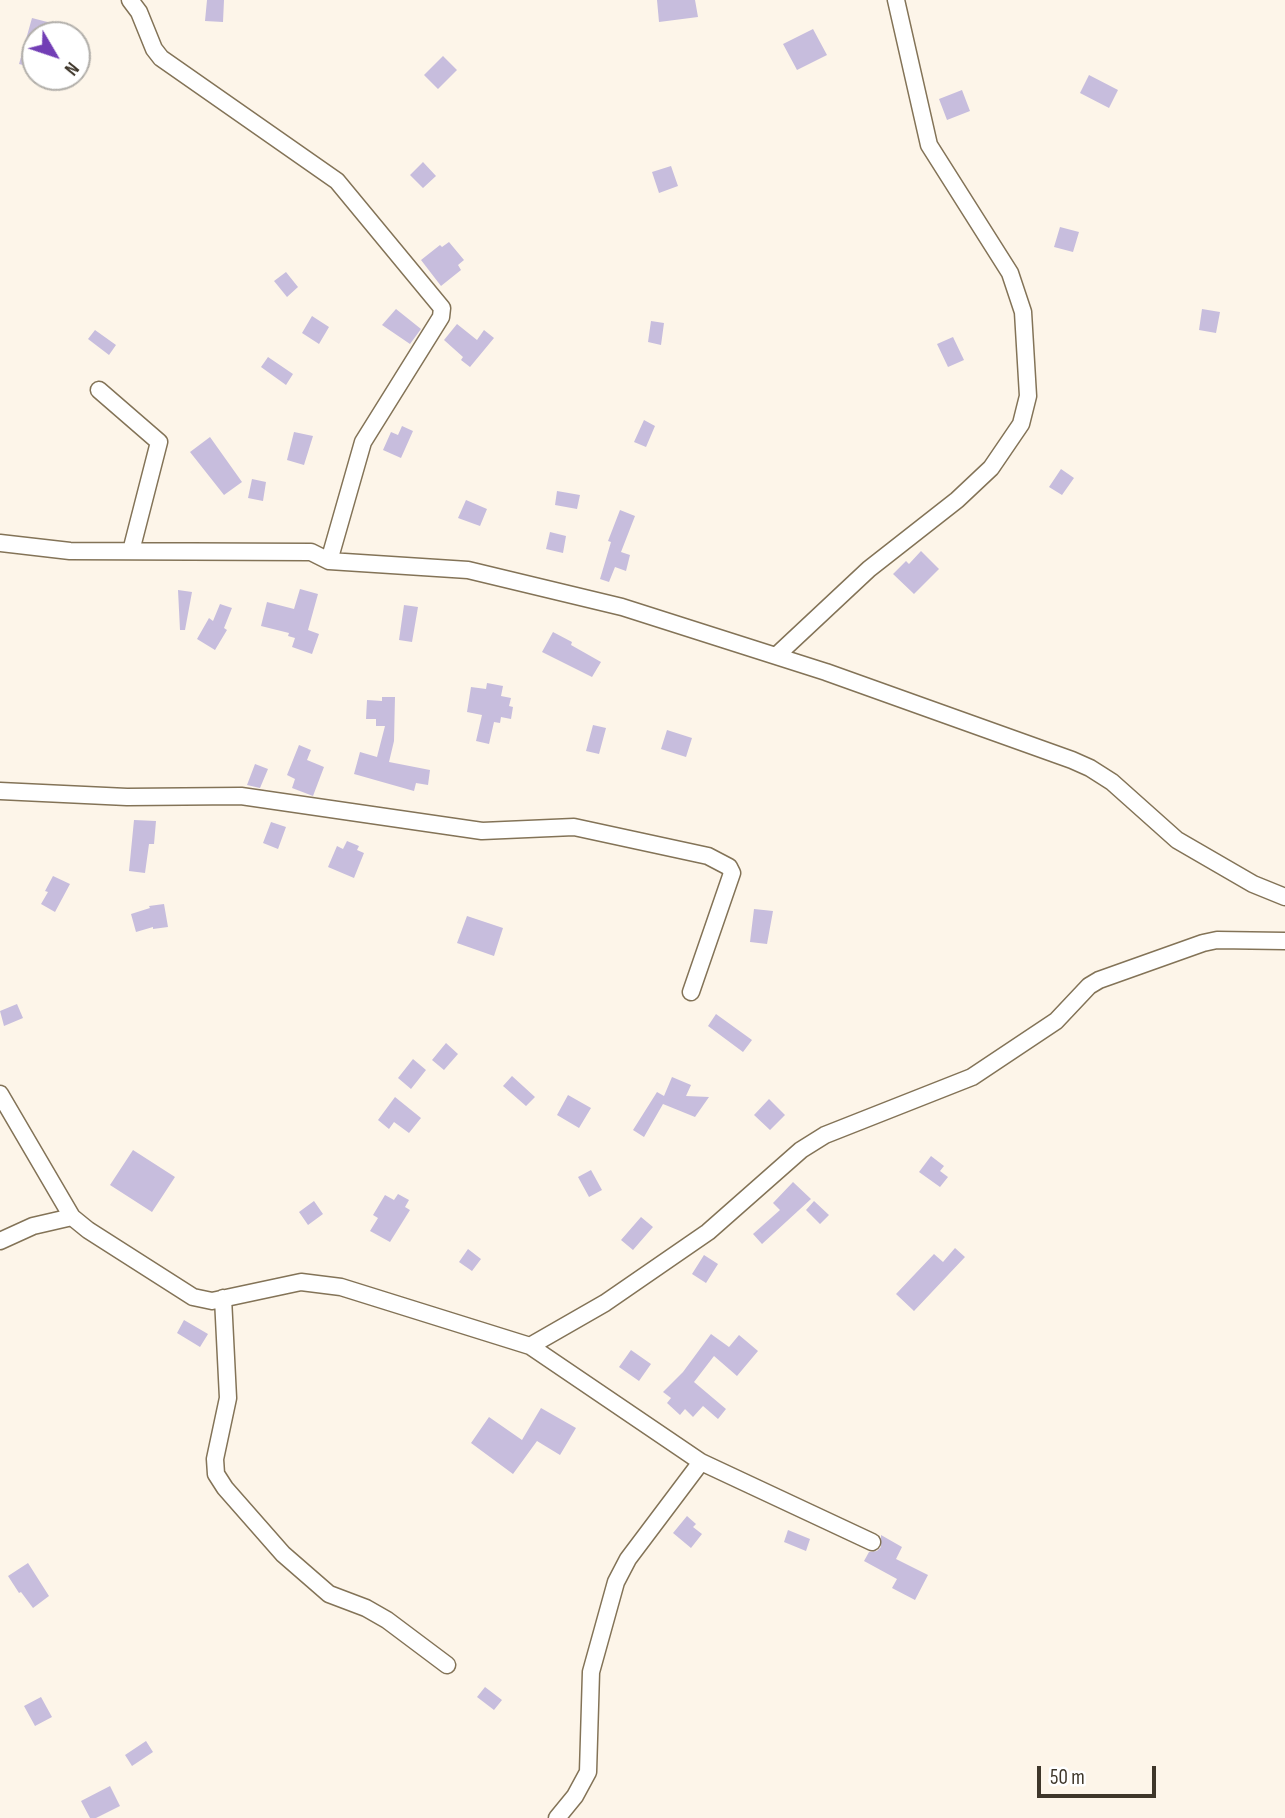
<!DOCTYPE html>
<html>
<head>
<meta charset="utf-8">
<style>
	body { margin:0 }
	#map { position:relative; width:1285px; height:1818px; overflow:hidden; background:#fdf5e9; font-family:"Sofia Sans Condensed",sans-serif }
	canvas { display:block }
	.north { position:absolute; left:21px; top:21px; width:70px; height:70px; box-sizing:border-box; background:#fff; border:2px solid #b2afaa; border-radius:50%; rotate:129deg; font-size:19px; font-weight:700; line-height:28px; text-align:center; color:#3e362a }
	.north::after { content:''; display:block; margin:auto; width:24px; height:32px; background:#723eb5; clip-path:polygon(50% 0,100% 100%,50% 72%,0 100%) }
	.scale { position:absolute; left:1037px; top:1766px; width:119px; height:32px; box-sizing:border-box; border:4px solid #3e362a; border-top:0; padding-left:9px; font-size:21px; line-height:24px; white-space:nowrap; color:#3e362a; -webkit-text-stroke:5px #fff; paint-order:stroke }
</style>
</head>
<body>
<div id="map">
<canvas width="1285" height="1818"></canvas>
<div class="north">N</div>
<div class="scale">50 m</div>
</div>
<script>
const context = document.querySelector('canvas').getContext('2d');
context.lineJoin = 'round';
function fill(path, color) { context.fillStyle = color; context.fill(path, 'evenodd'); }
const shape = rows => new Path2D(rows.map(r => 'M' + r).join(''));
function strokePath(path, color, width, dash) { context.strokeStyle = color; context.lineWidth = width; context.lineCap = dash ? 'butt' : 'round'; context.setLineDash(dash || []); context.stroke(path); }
const building = shape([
	[207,0,224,0,223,22,205,21],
	[657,0,695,0,698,17,659,22],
	[32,18,55,24,52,35,35,35,35,45,23,65,19,64],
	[813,29,827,55,797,70,783,44],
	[443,56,457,70,438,89,424,75],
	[1089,75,1118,90,1109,108,1080,93],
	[962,90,970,111,947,120,939,99],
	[423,162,436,176,423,188,410,175],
	[671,166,678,186,659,193,652,172],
	[1060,227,1079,232,1073,252,1054,247],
	[449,242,464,260,458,265,461,270,441,286,421,260,440,245,442,247],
	[286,272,298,287,287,297,274,281],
	[396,309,421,329,410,344,382,325],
	[1202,309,1220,312,1216,333,1199,330],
	[312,316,329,327,319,344,302,333],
	[651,321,664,323,661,345,648,342],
	[457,324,477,340,484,330,494,338,470,367,461,360,463,357,444,340],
	[95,330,116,345,109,355,88,339],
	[953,337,964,360,948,367,937,344],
	[268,357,293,374,286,385,261,367],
	[644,420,655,426,646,447,634,442],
	[402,426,413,431,401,458,383,450,391,432,398,435],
	[294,432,313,436,304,465,287,460],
	[210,437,242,482,224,495,190,452],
	[1061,469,1074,478,1062,495,1049,487],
	[252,479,266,482,263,501,248,498],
	[557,491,580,495,577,509,555,505],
	[466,500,487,509,480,526,458,518],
	[620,510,635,516,621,552,630,555,626,571,615,567,609,582,600,579,611,542,608,541],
	[550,532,566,536,563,553,546,549],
	[921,551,939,569,914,594,893,574,906,561,909,564],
	[300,589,318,594,308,630,319,634,312,654,292,647,295,638,288,636,289,633,261,626,267,602,294,609],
	[178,590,192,592,185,630,180,630],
	[220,604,232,608,224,628,227,630,215,650,197,639,209,618,213,621],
	[404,605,418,607,412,642,399,640],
	[553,632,572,642,571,645,601,662,592,677,542,652],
	[487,683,503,686,501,696,511,698,509,706,513,707,511,719,501,717,500,723,494,722,489,744,476,741,482,715,467,712,471,687,486,689],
	[382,697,395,697,394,741,389,762,430,770,428,785,416,783,414,791,354,774,360,752,377,757,385,726,376,726,376,719,366,719,367,700,382,701],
	[593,725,606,728,599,754,586,751],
	[667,730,692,738,686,757,661,749],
	[299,745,311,750,307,760,324,767,313,796,292,788,295,779,287,775],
	[255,764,268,769,260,788,247,785],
	[134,820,156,821,154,844,149,844,145,873,129,871],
	[271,822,286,827,278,849,263,843],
	[347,841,359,846,357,850,364,853,354,878,328,867,337,846,343,849],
	[53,876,70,884,55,912,41,904,48,892,45,891],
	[164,904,168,927,153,929,153,927,136,932,131,914,150,908,149,906],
	[754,909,773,911,767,944,750,942],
	[467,916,503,928,494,956,457,943],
	[17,1004,23,1018,4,1026,0,1011],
	[716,1014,752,1040,743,1052,708,1026],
	[446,1043,458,1054,444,1070,432,1060],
	[413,1059,426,1070,411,1089,398,1078],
	[512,1076,535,1097,526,1106,503,1086],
	[672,1077,691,1085,686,1096,709,1097,695,1117,663,1104,644,1137,633,1130,657,1092,664,1096],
	[568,1095,591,1108,579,1128,557,1115],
	[395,1097,421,1118,409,1133,394,1122,389,1129,378,1120],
	[769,1099,785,1115,770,1130,754,1115],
	[133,1150,175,1177,152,1212,110,1185],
	[931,1156,944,1166,940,1171,948,1177,940,1187,919,1172],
	[591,1170,602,1190,589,1197,578,1177],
	[793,1182,811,1199,762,1244,753,1234,780,1210,773,1203],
	[398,1194,409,1200,405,1207,410,1210,390,1242,370,1231,378,1218,373,1215,385,1195,394,1200],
	[314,1201,323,1214,308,1225,299,1212],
	[814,1201,829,1215,820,1224,806,1210],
	[641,1217,653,1227,633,1250,621,1240],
	[955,1248,965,1257,914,1311,896,1294,934,1254,943,1262],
	[468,1249,481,1259,472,1271,459,1262],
	[704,1255,718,1264,706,1283,692,1274],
	[184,1320,208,1334,200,1347,177,1333],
	[711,1334,729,1347,739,1335,758,1351,737,1376,714,1356,694,1382,726,1409,718,1419,703,1406,693,1417,685,1409,680,1415,667,1403,671,1398,663,1392,683,1372],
	[631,1350,651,1364,639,1381,619,1367],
	[541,1408,576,1428,560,1455,537,1441,513,1474,471,1443,489,1417,522,1440],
	[687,1516,696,1524,693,1527,702,1534,691,1548,673,1533],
	[788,1530,810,1539,806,1551,784,1542],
	[881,1535,902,1547,896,1559,928,1575,915,1600,892,1588,897,1579,864,1561,869,1552,877,1551,881,1547],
	[28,1563,49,1596,33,1608,21,1592,19,1593,8,1576],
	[485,1687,502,1700,494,1710,477,1697],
	[41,1697,52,1717,35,1726,24,1706],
	[146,1741,153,1752,132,1766,125,1755],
	[110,1786,120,1806,96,1818,90,1818,81,1801]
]);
const minor = shape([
	[130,0,139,12,154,49,161,58,337,181,442,308,441,317,363,442,329,561],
	[99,390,159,442,131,551],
	[0,543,70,551,311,552,329,561,468,570,622,607,826,672,1072,760,1090,768,1112,782,1177,840,1253,884,1285,897],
	[776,656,869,569,957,500,991,468,1021,424,1028,396,1023,312,1010,273,929,145,896,0],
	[0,791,127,797,241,796,482,831,574,827,708,856,729,867,732,873,691,992],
	[0,1094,72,1217,88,1230,193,1297,212,1301,301,1282,341,1287,530,1346,701,1462,872,1542],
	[0,1241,33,1226,72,1217],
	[223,1298,228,1398,215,1459,216,1474,225,1488,283,1554,329,1594,366,1608,387,1620,447,1665],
	[530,1346,605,1303,708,1232,801,1150,825,1135,972,1077,1056,1021,1089,986,1099,980,1203,943,1217,940,1285,941],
	[557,1818,575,1796,588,1772,591,1672,616,1582,628,1559,701,1462]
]);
fill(building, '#c7bddd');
strokePath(minor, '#837357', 19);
strokePath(minor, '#fff', 16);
</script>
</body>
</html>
